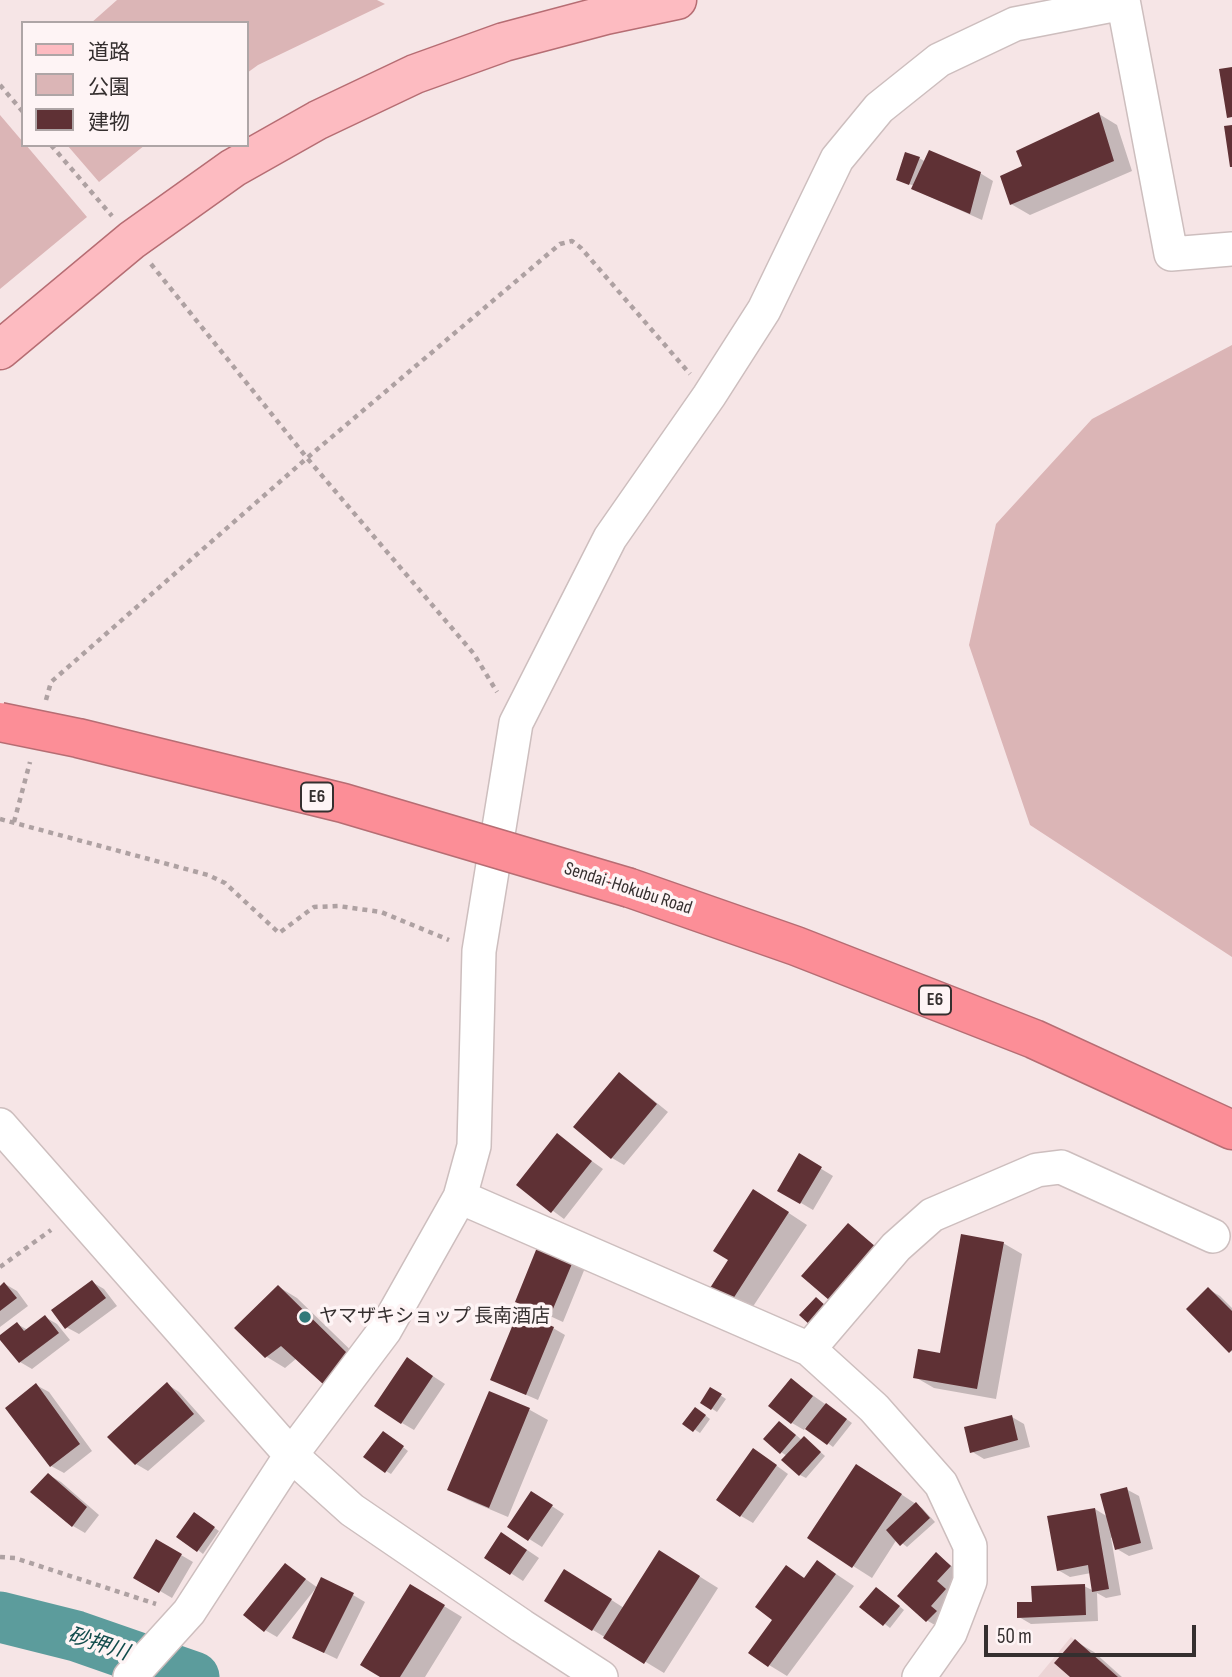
<!DOCTYPE html>
<html>
<head>
<meta charset="utf-8">
<style>
	body { margin:0 }
	#map { position:relative; width:1232px; height:1677px; overflow:hidden; background:#f6e5e6; font-family:"Sofia Sans Condensed","Noto Sans JP",sans-serif }
	canvas { display:block }
	.legend { position:absolute; left:21px; top:21px; width:228px; height:126px; box-sizing:border-box; background:#fef4f5; border:2px solid #aea5a6; margin:0; padding:9px 12px; list-style:none; font-size:21px; color:#352f2f }
	.legend li { display:flex; align-items:center; gap:14px; height:35px }
	.legend b { width:35px; border:2px solid #aea5a6 }
	.scale { position:absolute; left:984px; top:1625px; width:212px; height:32px; box-sizing:border-box; border:4px solid #352f2f; border-top:0; padding-left:9px; font-size:21px; line-height:24px; white-space:nowrap; color:#352f2f; -webkit-text-stroke:5px #fef4f5; paint-order:stroke }
</style>
</head>
<body>
<div id="map">
<canvas width="1232" height="1677"></canvas>
<ul class="legend">
<li><b style="height:9px;background:#fdbbc1"></b>道路</li>
<li><b style="height:19px;background:#dbb5b6"></b>公園</li>
<li><b style="height:19px;background:#5f3135"></b>建物</li>
</ul>
<div class="scale">50 m</div>
</div>
<script>
const context = document.querySelector('canvas').getContext('2d');
context.lineJoin = 'round';
function fill(path, color) { context.fillStyle = color; context.fill(path, 'evenodd'); }
const shape = rows => new Path2D(rows.map(r => 'M' + r).join(''));
function strokePath(path, color, width, dash) { context.strokeStyle = color; context.lineWidth = width; context.lineCap = dash ? 'butt' : 'round'; context.setLineDash(dash || []); context.stroke(path); }
function label(font, color, halo, rows, align = 'center') {
  context.font = font + ' "Sofia Sans Condensed","Noto Sans JP",sans-serif'; context.lineWidth = 7; context.setLineDash([]); context.textBaseline = 'middle'; context.strokeStyle = halo; context.fillStyle = color; for (const [text, x, y, turn = 0] of rows) {
    context.save(); context.translate(x, y); context.rotate((+turn || 0) * Math.PI / 180); context.textAlign = isNaN(turn) ? turn : align; if (halo) context.strokeText(text, 0, 0); context.fillText(text, 0, 0); context.restore();
  }
}
const built = shape([
	[1071,1637,1121,1677,1038,1677]
]);
const green = shape([
	[117,0,377,0,385,4,258,65,247,73,247,23,91,23],
	[0,115,23,142,23,145,26,145,87,217,0,289],
	[67,145,145,145,99,182],
	[1232,345,1232,957,1030,825,969,645,996,524,1092,419]
]);
const shadow = shape([
	[1099,114,1117,125,1132,171,1030,215,1011,204,1024,167],
	[919,158,926,162,980,173,993,181,982,220,926,195,914,188,915,186,903,182],
	[619,1075,631,1082,668,1112,624,1165,612,1158,575,1127],
	[557,1136,603,1169,564,1219,518,1185],
	[800,1156,833,1176,813,1210,779,1190],
	[772,1202,807,1225,750,1311,732,1300],
	[1003,1243,1022,1254,996,1399,934,1388,915,1377,941,1355],
	[539,1247,585,1268,563,1322,517,1301],
	[92,1282,104,1289,117,1306,79,1334,66,1327],
	[5,1284,17,1291,28,1306,0,1327,0,1288],
	[279,1287,297,1298,366,1365,342,1393,324,1383,297,1358,285,1368,267,1357],
	[1208,1289,1220,1296,1232,1308,1232,1352],
	[45,1317,57,1324,70,1340,32,1369,20,1362,17,1324,28,1330],
	[553,1328,565,1335,538,1400,492,1380],
	[419,1367,445,1384,414,1430,402,1423],
	[791,1380,852,1423,833,1447,806,1427,804,1430,792,1423],
	[167,1384,179,1392,205,1421,148,1471,136,1464],
	[36,1385,49,1392,92,1451,64,1473,51,1466,8,1408],
	[711,1389,726,1399,717,1412,702,1402],
	[489,1393,530,1410,548,1420,508,1517,468,1500,450,1490],
	[701,1412,710,1419,700,1433,685,1423],
	[1012,1417,1024,1424,1030,1447,984,1459,971,1451],
	[785,1426,802,1440,809,1442,825,1456,806,1478,800,1475,787,1456,781,1452],
	[389,1436,408,1451,391,1474,386,1471],
	[766,1458,788,1474,753,1523,741,1516],
	[49,1475,61,1482,99,1515,85,1533,73,1526],
	[875,1477,922,1508,935,1522,907,1547,897,1539,872,1578,809,1538],
	[1126,1489,1139,1496,1153,1549,1129,1556,1117,1549,1113,1537,1111,1538,1121,1595,1106,1598,1097,1593,1098,1621,1031,1624,1019,1617,1033,1604,1084,1586,1094,1591,1091,1573,1070,1577,1058,1570,1095,1509,1108,1517],
	[544,1501,564,1514,542,1547,510,1527],
	[200,1518,219,1531,203,1554,198,1550],
	[157,1541,193,1562,172,1598,136,1577],
	[514,1541,539,1558,523,1581,486,1557],
	[936,1554,962,1574,948,1589,957,1597,940,1628,928,1621,900,1596],
	[818,1562,854,1586,787,1676,769,1665,775,1620,786,1567,806,1579],
	[678,1563,718,1588,664,1673,593,1630,577,1578,624,1608],
	[286,1565,318,1588,353,1595,365,1602,337,1659,306,1644,316,1588,277,1637,265,1630],
	[882,1592,904,1610,890,1628,862,1606],
	[429,1597,462,1617,425,1677,383,1677],
	[1075,1641,1094,1652,1122,1677,1072,1677]
]);
const river = shape([
	[0,1617,76,1636,194,1677]
]);
const building = shape([
	[1232,67,1232,117,1227,118,1219,69],
	[1099,112,1114,161,1010,205,1000,176,1022,166,1016,151],
	[1232,125,1232,167,1230,167,1224,126],
	[929,150,981,172,970,214,911,189],
	[905,152,920,157,909,185,896,180],
	[619,1072,657,1104,611,1159,573,1127],
	[557,1133,592,1161,551,1213,516,1185],
	[799,1153,822,1167,800,1204,777,1191],
	[753,1189,789,1212,731,1302,710,1288,728,1260,713,1251],
	[848,1223,876,1247,829,1300,801,1276],
	[961,1234,1004,1242,977,1389,913,1378,918,1349,940,1353],
	[538,1245,574,1259,550,1316,515,1302],
	[92,1280,106,1298,65,1329,51,1310],
	[4,1282,17,1298,0,1311,0,1286],
	[278,1285,348,1354,323,1384,281,1346,265,1358,234,1328],
	[1208,1287,1232,1311,1232,1350,1229,1353,1186,1309],
	[816,1297,827,1307,810,1325,799,1315],
	[518,1312,554,1327,526,1395,490,1380],
	[45,1315,59,1333,19,1363,0,1340,0,1335,17,1322,24,1331],
	[407,1357,433,1376,401,1424,374,1406],
	[791,1378,813,1396,791,1424,768,1406],
	[167,1382,194,1414,135,1465,107,1437],
	[36,1383,80,1444,50,1467,5,1408],
	[710,1387,722,1394,711,1410,700,1403],
	[489,1391,530,1408,489,1508,447,1490],
	[826,1403,847,1419,827,1445,805,1429],
	[695,1407,706,1415,693,1432,682,1424],
	[1012,1415,1018,1440,970,1453,964,1427],
	[779,1421,796,1435,780,1454,763,1439],
	[383,1431,404,1446,385,1473,363,1457],
	[804,1436,821,1452,799,1476,781,1460],
	[753,1448,777,1465,740,1517,716,1500],
	[856,1464,902,1494,852,1568,807,1538],
	[48,1473,87,1507,72,1527,30,1492],
	[1127,1487,1141,1543,1115,1550,1100,1494],
	[531,1491,553,1505,528,1541,507,1527],
	[916,1502,930,1518,900,1546,886,1530],
	[1095,1508,1109,1589,1092,1592,1088,1565,1057,1571,1047,1516],
	[194,1512,215,1527,197,1552,176,1537],
	[501,1532,527,1550,510,1575,484,1558],
	[156,1539,182,1554,159,1593,133,1578],
	[659,1550,700,1576,644,1664,603,1638],
	[936,1552,951,1566,937,1581,946,1589,931,1606,937,1611,926,1622,897,1596],
	[817,1560,836,1574,768,1667,748,1653,772,1620,755,1607,786,1565,804,1578],
	[285,1563,306,1579,264,1632,243,1615],
	[564,1569,612,1599,592,1631,544,1601],
	[321,1577,354,1593,324,1653,292,1638],
	[410,1584,445,1605,400,1677,380,1677,360,1665],
	[1085,1584,1086,1615,1017,1618,1017,1602,1032,1602,1031,1586],
	[876,1587,900,1606,883,1626,859,1607],
	[1075,1639,1118,1677,1070,1677,1054,1663]
]);
const path = shape([
	[0,85,23,112],
	[51,145,112,216],
	[151,264,307,458,474,654,497,692],
	[46,700,51,682,307,458,560,244,572,241,581,248,690,374],
	[0,819,208,875,225,883,279,933,314,907,338,906,381,912,449,940],
	[14,822,30,762],
	[0,1267,51,1230],
	[0,1557,15,1558,156,1604]
]);
const minor = shape([
	[1123,0,1171,254,1232,249],
	[0,1125,291,1455,352,1510,522,1626,601,1677],
	[460,1197,809,1349,874,1408,941,1484,970,1546,970,1581,950,1633,919,1677],
	[809,1349,896,1247,932,1215,1037,1170,1061,1167,1213,1236],
	[130,1677,189,1612,291,1455,385,1330,460,1197,474,1146,479,951,516,723,610,538,709,396,764,310,837,159,879,108,939,60,1015,24,1123,3]
]);
const major = shape([
	[0,350,132,240,233,168,318,120,415,74,504,42,606,15,677,0]
]);
const highway = shape([
	[630,888,796,946,1034,1039,1232,1130]
]);
const highwayBridge = shape([
	[0,722,78,738,343,803,630,888]
]);
const markers = [
	[305,1317,7,"#307979"]
];
const shields = [
	[317,797,32],
	[935,1000,32]
];
const shieldNames = [
	["E6",317,797],
	["E6",935,1000]
];
const streetNames = [
	["Sendai-Hokubu Road",628,889,18]
];
const poiNames = [
	["ヤマザキショップ 長南酒店",319,1317]
];
const waterNames = [
	["砂押川",98,1645,18]
];
fill(built, '#ecd4d5');
fill(green, '#dbb5b6');
fill(shadow, '#0003');
strokePath(river, '#5c9c9c', 51);
fill(building, '#5f3135');
strokePath(minor, '#cdbebe', 36);
strokePath(major, '#b66d73', 41);
strokePath(highway, '#b66d73', 41);
strokePath(path, '#aea1a2', 4.5, [5, 5]);
strokePath(minor, '#fff', 33);
strokePath(major, '#fdbbc1', 38);
strokePath(highway, '#fc8e97', 38);
strokePath(highwayBridge, '#b66d73', 41, []);
strokePath(highwayBridge, '#fc8e97', 38);
for (const [x, y, r, color] of markers) { const dot = new Path2D(); dot.arc(x, y, r, 0, 2 * Math.PI); context.fillStyle = color; context.fill(dot); strokePath(dot, '#fef4f5', 2.5); }
for (const [x, y, w] of shields) { const box = new Path2D(); box.roundRect(x - w / 2, y - 14.5, w, 29, 5); context.fillStyle = '#fef4f5'; context.fill(box); strokePath(box, '#352f2f', 2); }
label('bold 18px', '#352f2f', null, shieldNames);
label('19px', '#352f2f', '#fef4f5', streetNames);
label('19px', '#352f2f', '#fef4f5', poiNames, 'left');
label('italic 21px', '#114b4b', '#fef4f5', waterNames);
</script>
</body>
</html>
